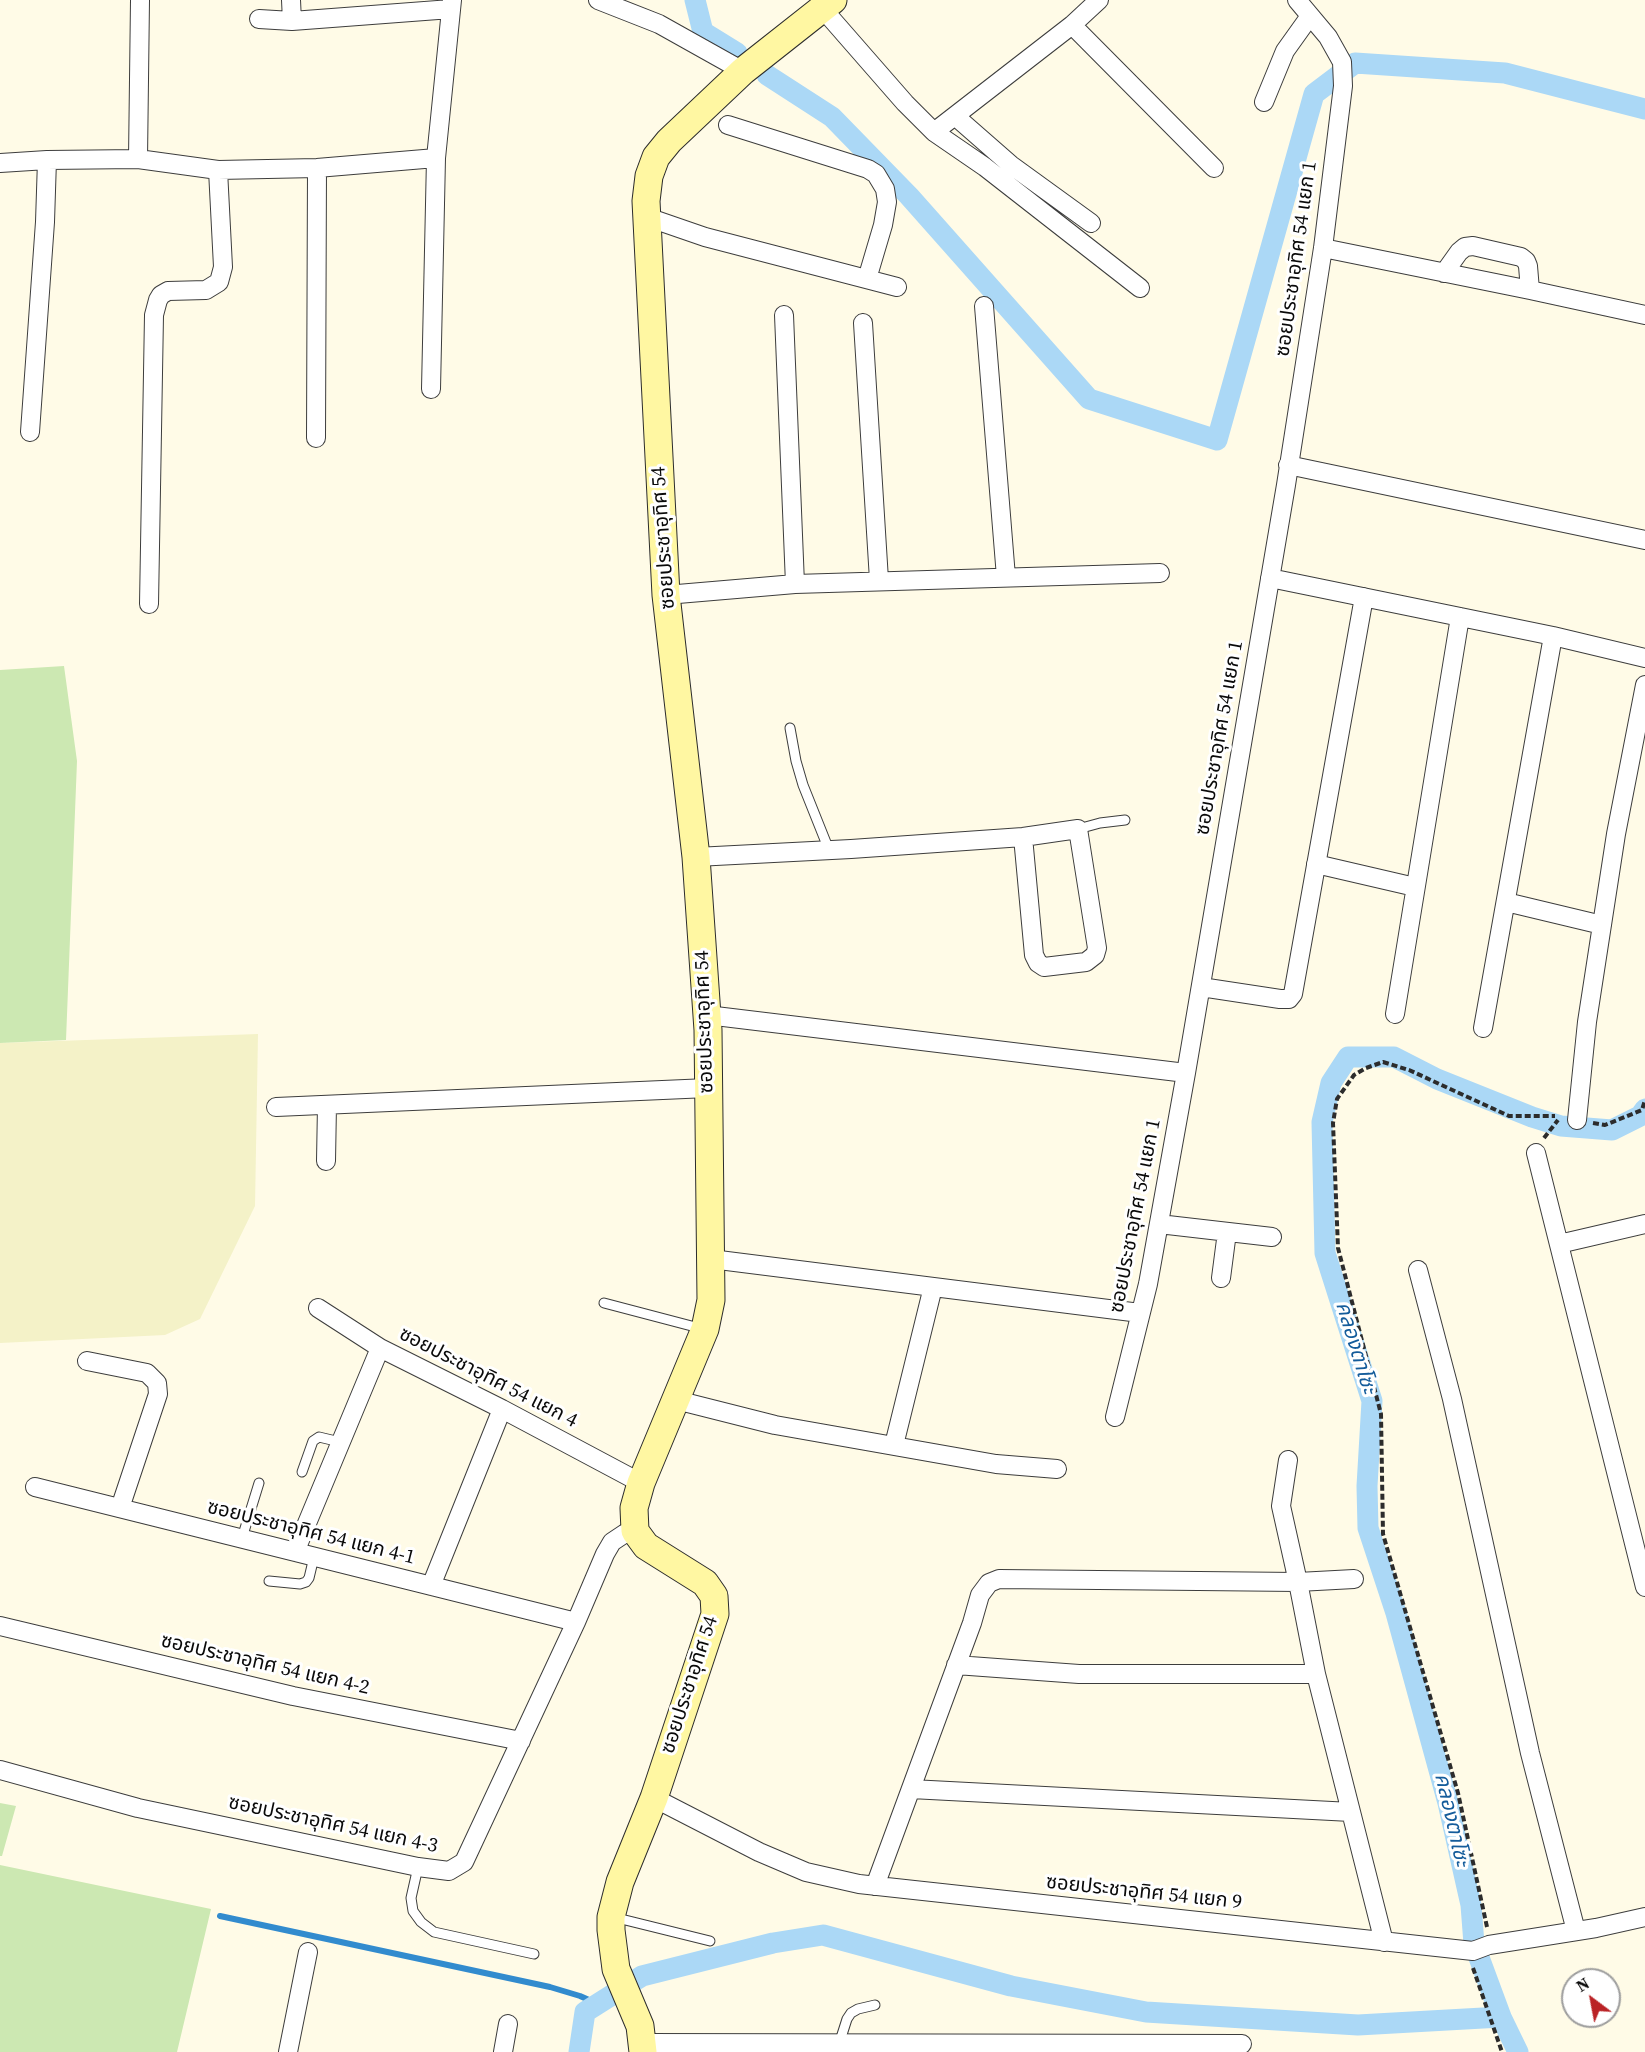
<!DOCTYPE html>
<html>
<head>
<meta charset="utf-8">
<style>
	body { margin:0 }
	#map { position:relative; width:1645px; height:2052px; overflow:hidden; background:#fffbe7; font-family:"Source Serif 4",serif }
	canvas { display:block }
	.north { position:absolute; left:1561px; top:1968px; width:60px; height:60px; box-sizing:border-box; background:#fff; border:2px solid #9d9d9d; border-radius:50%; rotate:328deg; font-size:16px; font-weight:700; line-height:24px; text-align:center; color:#0a0a0a }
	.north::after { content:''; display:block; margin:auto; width:21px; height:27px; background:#ba2225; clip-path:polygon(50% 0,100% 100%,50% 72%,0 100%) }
</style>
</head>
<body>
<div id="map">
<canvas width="1645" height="2052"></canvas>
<div class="north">N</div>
</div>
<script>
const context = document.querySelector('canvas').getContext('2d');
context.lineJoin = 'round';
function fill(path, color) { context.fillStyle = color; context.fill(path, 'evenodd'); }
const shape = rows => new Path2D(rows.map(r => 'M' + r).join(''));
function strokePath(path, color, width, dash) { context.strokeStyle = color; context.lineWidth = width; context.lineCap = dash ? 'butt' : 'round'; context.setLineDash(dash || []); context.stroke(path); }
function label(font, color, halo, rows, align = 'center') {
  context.font = font + ' "Source Serif 4","Noto Sans Thai",serif'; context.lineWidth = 6; context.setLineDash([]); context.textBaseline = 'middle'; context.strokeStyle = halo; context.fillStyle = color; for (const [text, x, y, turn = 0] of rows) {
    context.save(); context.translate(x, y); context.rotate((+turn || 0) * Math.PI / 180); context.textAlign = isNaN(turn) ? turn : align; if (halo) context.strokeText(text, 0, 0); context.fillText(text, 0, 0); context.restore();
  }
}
const farmland = shape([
	[258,1034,255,1206,200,1319,165,1335,0,1343,0,1043]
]);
const green = shape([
	[64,666,77,761,66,1040,0,1043,0,670],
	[0,1803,16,1806,2,1856,0,1856],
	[0,1865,211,1909,177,2052,0,2052]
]);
const stream = shape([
	[220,1916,550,1987,580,1996,598,2004]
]);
const canal = shape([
	[695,0,703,32,737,53],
	[767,75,832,117,909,196,1089,399,1217,440,1314,94,1355,63,1505,73,1645,109],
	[579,2052,585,2012,642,1976,773,1943,823,1935,1011,1986,1146,2012,1358,2025,1501,2017],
	[1518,2052,1501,2017,1474,1944,1471,1905,1448,1803,1396,1613,1368,1528,1367,1486,1372,1401,1325,1253,1322,1122,1331,1083,1348,1057,1394,1057,1437,1079,1532,1117,1561,1126,1612,1130,1640,1116,1645,1109]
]);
const path = shape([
	[1593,1123,1605,1125,1642,1110,1645,1100],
	[1544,1138,1558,1120],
	[1487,1927,1458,1793,1383,1534,1381,1414,1338,1248,1333,1123,1337,1099,1354,1075,1366,1068,1383,1062,1409,1070,1509,1116,1555,1116],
	[1473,1968,1502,2052]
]);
const lane = shape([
	[790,728,796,761,803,785,829,850],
	[1078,829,1100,823,1125,820],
	[604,1303,703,1329],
	[302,1472,313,1441,319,1437,340,1442],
	[242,1538,259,1483],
	[269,1581,300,1584,306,1582,309,1578,314,1557],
	[418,1867,411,1898,413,1911,421,1922,434,1932,534,1954],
	[613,1917,710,1941],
	[839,2044,847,2019,851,2013,858,2009,875,2005]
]);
const street = shape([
	[291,0,292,21],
	[598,0,659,24,743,71],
	[822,8,905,103,934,132,985,167,1140,288],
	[259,19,292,21,451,9],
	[1072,25,1099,0],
	[1264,102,1285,51,1310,16],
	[955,116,1011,165,1091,223],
	[728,125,868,169,876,174,885,189,887,202,883,225,867,279],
	[934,132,1072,25,1214,168],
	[138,159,140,0],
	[0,163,47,160,138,159,218,170,317,168,436,158],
	[647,217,705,237,897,287],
	[1323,248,1530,290,1645,315],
	[1444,273,1459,252,1465,247,1473,246,1521,257,1526,261,1528,266,1530,290],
	[984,306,1006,577],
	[784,315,795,584],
	[863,323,879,580],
	[431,389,436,158,452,0],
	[30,432,45,222,47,160],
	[316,438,317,168],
	[1288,465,1645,540],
	[1270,578,1553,636,1645,658],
	[666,595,795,584,1160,573],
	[149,604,154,315,158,300,161,295,168,291,206,290,219,282,223,267,218,170],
	[696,857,851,849,1023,837,1078,829,1097,948,1095,955,1086,962,1044,967,1038,963,1034,955,1023,837],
	[1316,864,1415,887],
	[1506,902,1602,925],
	[1201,987,1280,999,1289,999,1293,994,1364,597],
	[1395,1014,1460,617],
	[707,1015,1186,1073],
	[1483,1028,1553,636],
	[276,1107,708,1088],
	[1577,1120,1587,1022,1616,834,1645,685],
	[1536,1153,1645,1587],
	[326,1161,327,1105],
	[1159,1224,1272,1237],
	[1559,1244,1645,1224],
	[711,1259,1140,1313],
	[1418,1270,1452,1399,1530,1753,1576,1931],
	[1221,1278,1227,1232],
	[318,1308,380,1348,502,1409,641,1483],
	[87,1361,147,1373,157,1383,158,1394,120,1508],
	[676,1400,775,1425,996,1464,1057,1469],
	[1115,1417,1148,1284,1186,1073,1286,485,1323,248,1343,86,1342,62,1328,37,1297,0],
	[894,1445,933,1287],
	[35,1487,576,1622],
	[295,1552,380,1348],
	[1354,1579,1298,1582,1316,1674,1384,1942],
	[431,1586,502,1409],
	[0,1626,293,1696,521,1741],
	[956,1665,1079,1674,1316,1674],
	[0,1770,138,1808,418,1867,449,1871,464,1862,576,1622,605,1554,612,1542,624,1534,635,1531],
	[911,1789,1351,1812],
	[654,1798,759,1852,806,1872,859,1884,1473,1951,1489,1945,1596,1928,1645,1917],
	[875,1886,972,1623,980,1595,989,1583,999,1579,1298,1582,1281,1506,1288,1460],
	[642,2043,1242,2044],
	[288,2052,308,1952],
	[503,2052,508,2024]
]);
const secondary = shape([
	[643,2052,640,2026,616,1969,611,1930,611,1917,620,1882,654,1798,715,1614,714,1596,705,1583,646,1546,635,1531,634,1508,641,1483,705,1329,711,1300,708,1030,696,857,666,595,646,201,649,176,656,157,669,141,743,71,833,0]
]);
const streetNames = [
	["ซอยประชาอุทิศ 54 แยก 1",1297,259,-82],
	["ซอยประชาอุทิศ 54",664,538,-94],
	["ซอยประชาอุทิศ 54 แยก 1",1220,738,-80],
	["ซอยประชาอุทิศ 54",705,1022,-92],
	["ซอยประชาอุทิศ 54 แยก 1",1136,1216,-79],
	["ซอยประชาอุทิศ 54 แยก 4",488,1378,27],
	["ซอยประชาอุทิศ 54 แยก 4-1",311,1533,14],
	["ซอยประชาอุทิศ 54 แยก 4-2",265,1665,13],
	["ซอยประชาอุทิศ 54",690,1685,-72],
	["ซอยประชาอุทิศ 54 แยก 4-3",333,1825,12],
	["ซอยประชาอุทิศ 54 แยก 9",1144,1893,6]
];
const waterNames = [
	["คลองตาโซะ",1355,1348,73],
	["คลองตาโซะ",1451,1820,77]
];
fill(farmland, '#f4f2c8');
fill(green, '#cce8b2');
strokePath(stream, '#328bce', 6);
strokePath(canal, '#abd8f6', 21);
strokePath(lane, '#3d3d3d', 11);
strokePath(street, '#3d3d3d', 20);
strokePath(secondary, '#2c2c2c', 29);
strokePath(path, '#2c2c2c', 4, [6, 3]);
strokePath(lane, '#fff', 9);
strokePath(street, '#fff', 18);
strokePath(secondary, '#fff7a2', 27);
label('20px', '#0a0a0a', '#fff', streetNames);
label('italic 21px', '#145c9b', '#fff', waterNames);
</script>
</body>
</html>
